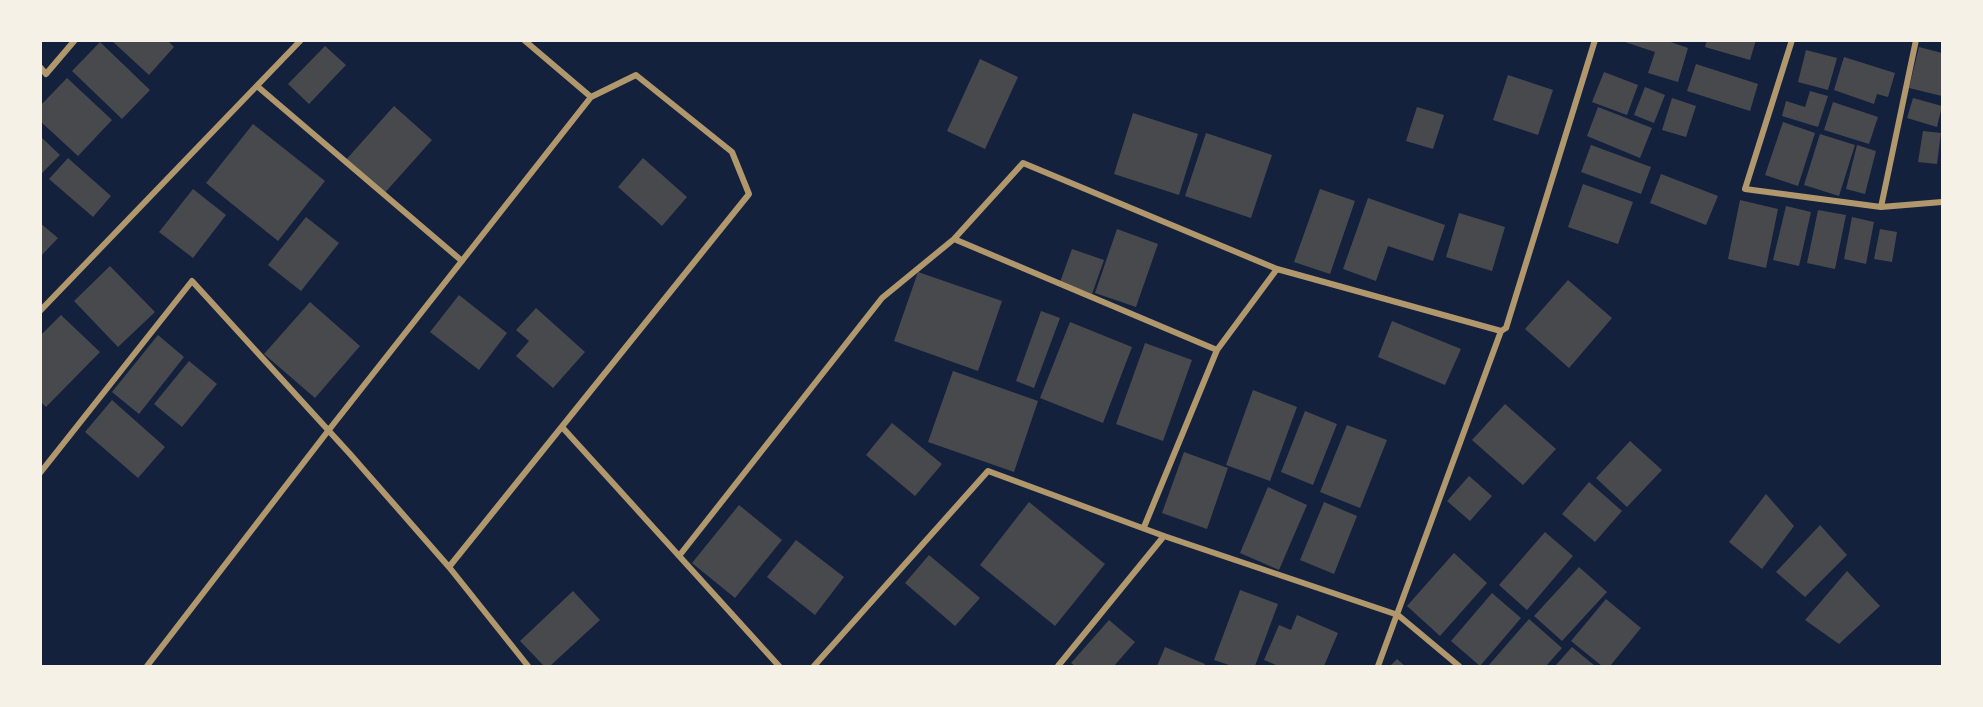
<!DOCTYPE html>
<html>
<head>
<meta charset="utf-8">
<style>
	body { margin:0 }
	#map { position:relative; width:1983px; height:707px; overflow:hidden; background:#14213d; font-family:"Roboto Condensed",sans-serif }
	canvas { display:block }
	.frame { position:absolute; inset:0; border:42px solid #f6f1e7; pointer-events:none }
</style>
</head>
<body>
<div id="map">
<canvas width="1983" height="707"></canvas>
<div class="frame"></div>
</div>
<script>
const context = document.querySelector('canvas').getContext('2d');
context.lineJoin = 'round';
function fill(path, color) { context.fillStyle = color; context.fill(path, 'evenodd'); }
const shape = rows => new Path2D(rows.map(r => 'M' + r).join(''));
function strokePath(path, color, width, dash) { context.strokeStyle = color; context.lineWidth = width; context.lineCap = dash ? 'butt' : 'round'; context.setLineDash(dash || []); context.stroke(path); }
const building = shape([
	[111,40,167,40,174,47,149,75],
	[1619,40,1665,40,1688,48,1678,82,1648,73,1655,52],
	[1707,40,1756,40,1750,60,1705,47],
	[100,42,150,90,122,119,72,71],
	[325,46,346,65,309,104,288,84],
	[1919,47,1942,53,1942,96,1909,88],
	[1806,50,1837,58,1828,90,1798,82],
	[1844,57,1895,73,1888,97,1877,94,1874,104,1834,90],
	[980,59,1018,77,985,149,947,131],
	[1696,64,1758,84,1750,111,1687,91],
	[1604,72,1638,85,1627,115,1592,102],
	[1508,75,1553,90,1538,135,1493,120],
	[67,78,112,120,78,156,40,121,40,106],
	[1645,87,1665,95,1654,123,1634,115],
	[1810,91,1828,96,1818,127,1782,116,1786,101,1805,107],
	[1672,98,1696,106,1686,137,1662,130],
	[1913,98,1942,106,1937,127,1907,118],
	[1833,102,1878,117,1869,144,1824,130],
	[394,106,432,140,382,196,344,162],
	[1417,107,1444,115,1433,149,1406,141],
	[1598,107,1652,128,1640,158,1587,136],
	[1133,113,1198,134,1179,195,1114,174],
	[1783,122,1815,133,1798,186,1765,175],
	[253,124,325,181,278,241,206,183],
	[1923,131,1941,133,1937,164,1918,162],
	[1206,133,1272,155,1251,218,1185,196],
	[1820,134,1855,145,1839,196,1804,185],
	[40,136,60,155,40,175],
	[1591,145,1651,167,1641,194,1581,172],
	[1857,145,1876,151,1865,194,1846,189],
	[68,158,111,196,93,217,49,179],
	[643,158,687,197,662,226,618,187],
	[1661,174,1718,196,1706,225,1650,203],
	[1583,184,1633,202,1618,244,1568,227],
	[193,189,226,215,193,258,159,232],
	[1320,189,1355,201,1330,274,1294,262],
	[1368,198,1445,225,1433,261,1388,246,1376,281,1343,269],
	[1740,200,1778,209,1766,268,1728,259],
	[1786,206,1811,212,1799,266,1773,260],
	[1818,210,1846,215,1835,269,1807,263],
	[1459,213,1505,227,1492,271,1446,257],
	[306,217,339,243,301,291,268,265],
	[1852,217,1874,222,1866,264,1844,259],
	[40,223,58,238,40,257],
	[1117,229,1158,244,1136,307,1095,293],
	[1880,229,1897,232,1892,262,1874,259],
	[1072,249,1104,260,1092,294,1060,282],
	[110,266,155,312,118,347,74,301],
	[918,272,1002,301,978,371,894,341],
	[1568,280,1612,318,1569,368,1525,329],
	[459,295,507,333,479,370,430,332],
	[310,302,360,346,315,398,264,354],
	[536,308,585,352,553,388,516,356,529,341,516,330],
	[1041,311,1060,318,1034,388,1016,381],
	[61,315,100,352,46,407,40,401,40,336],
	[1392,321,1461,349,1445,385,1378,357],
	[1070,322,1132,347,1103,423,1040,398],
	[158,335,184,357,139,414,112,392],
	[1145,343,1192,360,1163,441,1116,424],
	[189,361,217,384,182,427,154,404],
	[953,371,1038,401,1014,472,928,442],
	[1253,390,1297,407,1270,481,1226,465],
	[112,400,165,447,138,478,85,432],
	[1505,404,1556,449,1523,485,1472,440],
	[1305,411,1337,424,1313,485,1281,472],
	[892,423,942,464,915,496,866,455],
	[1347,425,1387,440,1360,508,1320,492],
	[1630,441,1662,470,1627,507,1596,478],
	[1184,452,1228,468,1207,529,1162,513],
	[1469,476,1492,496,1470,521,1447,501],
	[1589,482,1622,511,1595,542,1562,514],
	[1268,487,1307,505,1279,570,1240,553],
	[1766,494,1794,526,1762,569,1729,542],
	[1029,502,1105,564,1055,626,980,565],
	[1324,502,1357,516,1334,574,1300,560],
	[739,505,782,540,735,598,692,563],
	[1820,525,1847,555,1805,597,1776,572],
	[1545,532,1573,556,1527,610,1499,585],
	[796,540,844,577,815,615,767,577],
	[1454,553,1487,583,1440,636,1407,606],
	[929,555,980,598,955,626,905,583],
	[1579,567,1607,592,1562,641,1534,616],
	[1847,571,1880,606,1839,644,1805,620],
	[1240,590,1278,604,1255,666,1232,666,1214,660],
	[573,591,600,620,550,666,544,666,520,641],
	[1492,593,1521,618,1480,666,1451,641],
	[1606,599,1641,628,1610,666,1602,666,1571,641],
	[1297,615,1338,633,1324,666,1275,666,1276,665,1264,660,1279,625,1291,630],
	[1529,619,1562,648,1546,666,1488,666],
	[1109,620,1135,642,1114,666,1075,666,1071,663],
	[1165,647,1205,664,1204,666,1157,666],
	[1572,647,1595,666,1555,666],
	[1397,659,1405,666,1390,666]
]);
const minor = shape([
	[1792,40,1745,189,1881,207,1916,40],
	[40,67,46,74,75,40],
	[257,86,462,261],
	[1881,207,1942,202],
	[954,239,1217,350],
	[1277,269,1501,331,1378,666],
	[40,311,301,40],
	[1501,331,1506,328,1595,40],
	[562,427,779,666],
	[40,473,192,281,350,454,449,567,528,666],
	[1164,536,1398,615,1459,666],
	[679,556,882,298,954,239,1023,163,1277,269,1217,350,1144,527],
	[449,567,749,194,732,152,636,75,591,97],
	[147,666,328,431,591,97,524,40],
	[814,666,988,471,1164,536,1058,666]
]);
fill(building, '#48494c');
strokePath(minor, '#b1986c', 6);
</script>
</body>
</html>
